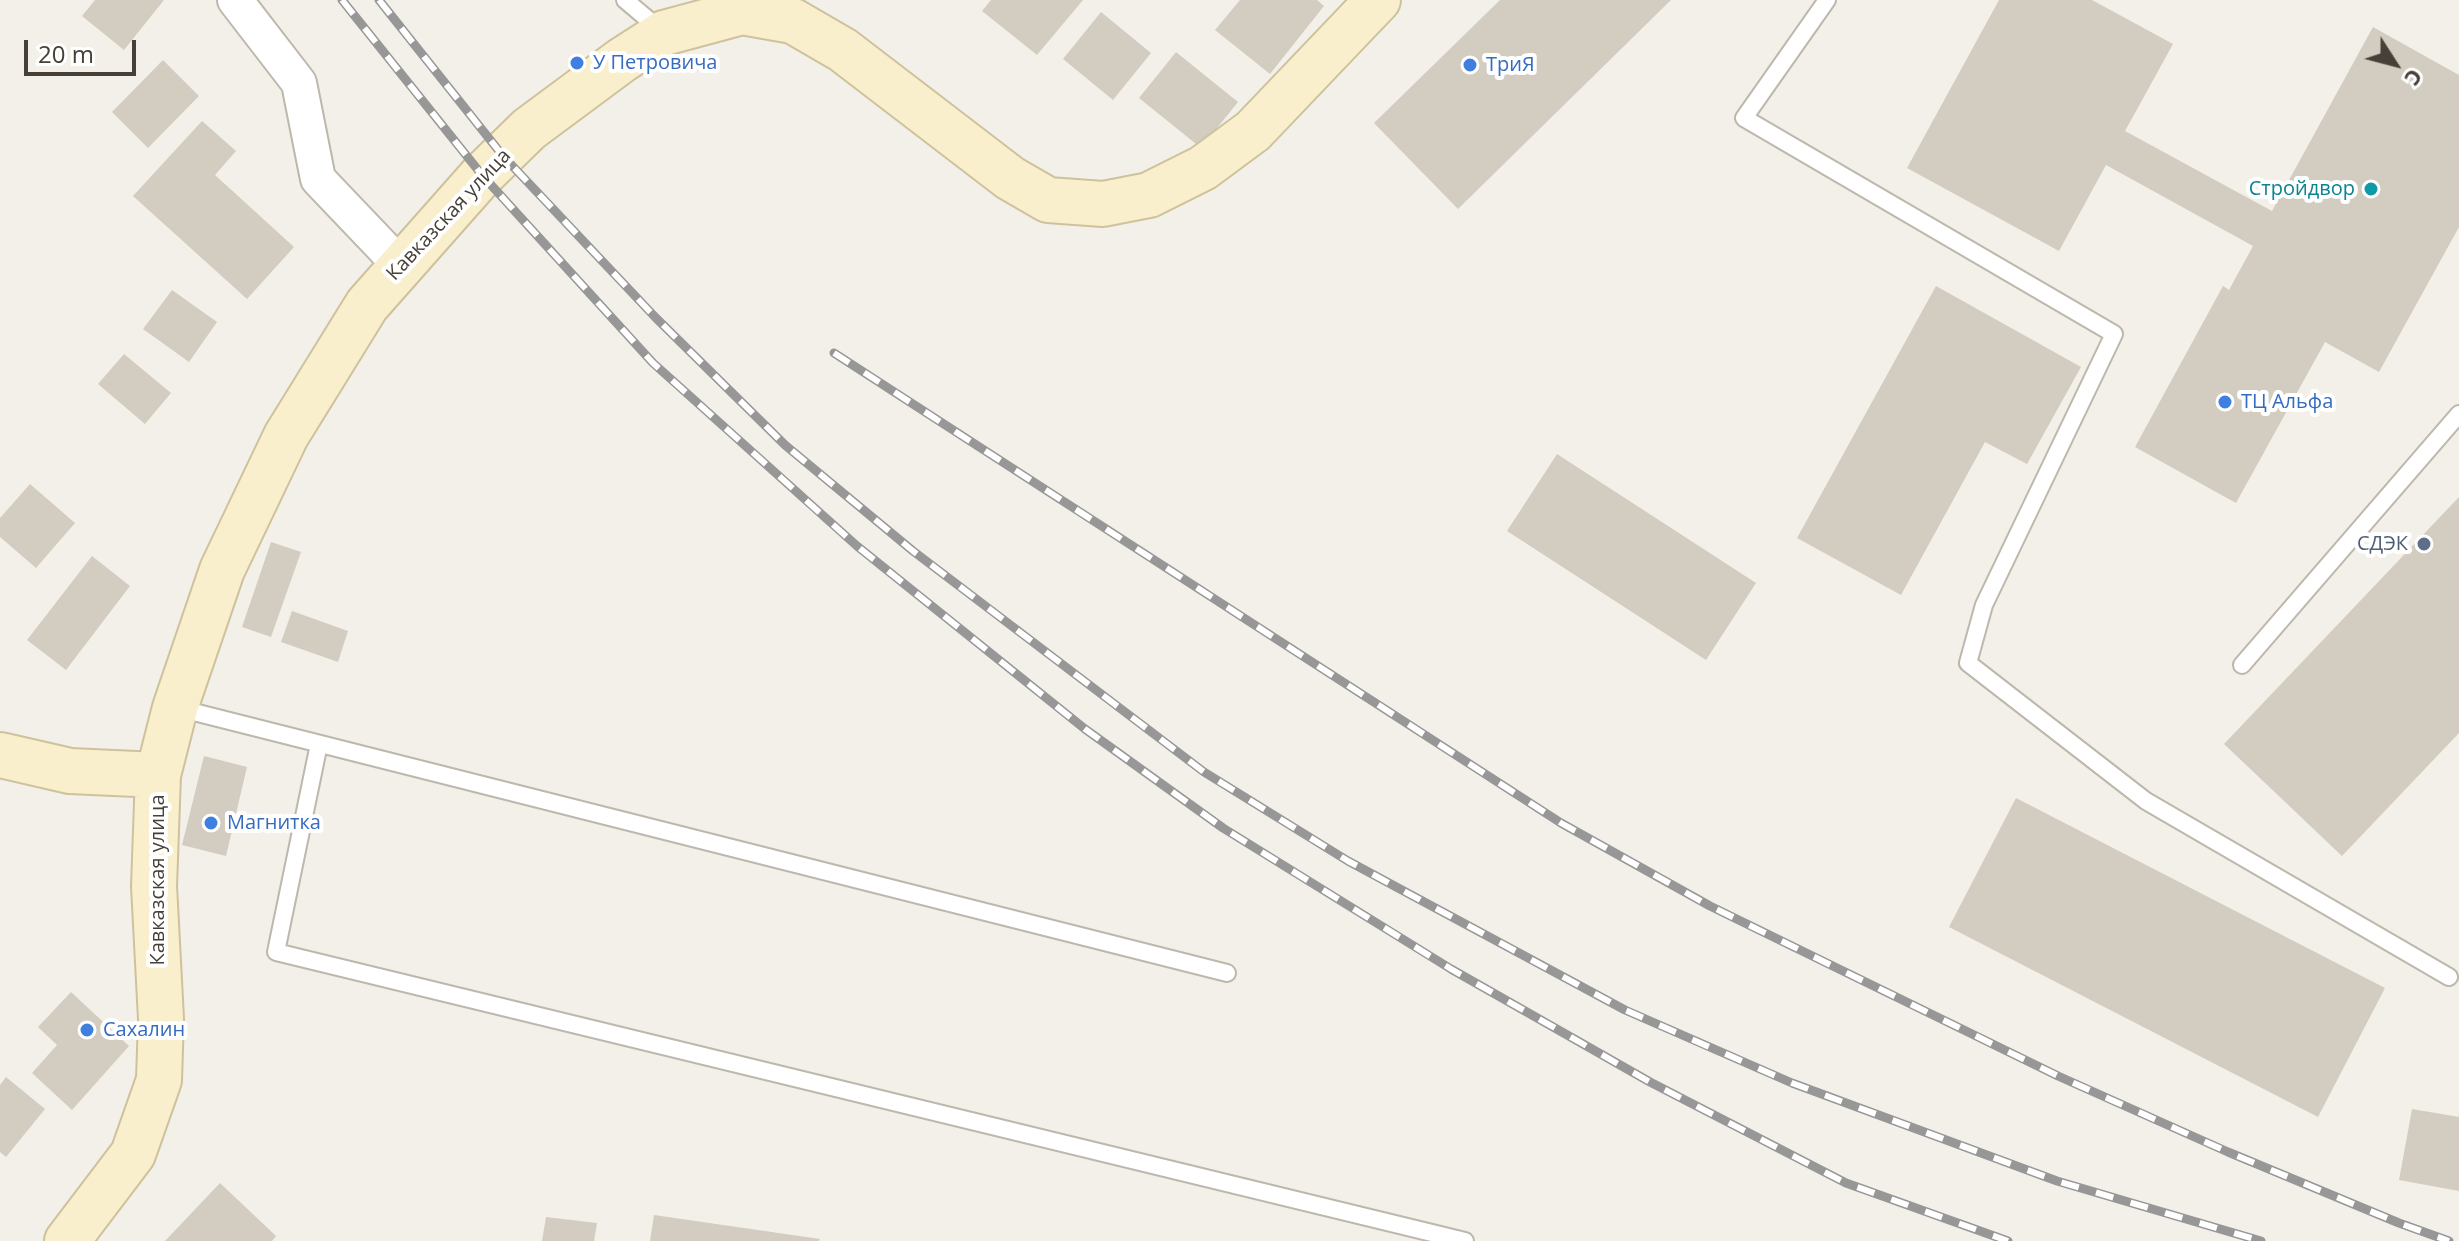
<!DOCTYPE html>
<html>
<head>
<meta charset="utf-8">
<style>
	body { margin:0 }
	#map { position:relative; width:2459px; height:1241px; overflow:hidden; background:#f3f0e9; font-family:"Open Sans",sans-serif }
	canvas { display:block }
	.north { position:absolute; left:2355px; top:24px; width:80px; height:80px; -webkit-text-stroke:6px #fff; paint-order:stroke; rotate:126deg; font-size:22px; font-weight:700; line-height:32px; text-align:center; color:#464038 }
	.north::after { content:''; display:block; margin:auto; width:28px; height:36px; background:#464038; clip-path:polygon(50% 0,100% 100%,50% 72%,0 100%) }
	.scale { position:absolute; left:24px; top:40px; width:112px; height:36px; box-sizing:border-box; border:4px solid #464038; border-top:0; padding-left:10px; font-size:24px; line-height:28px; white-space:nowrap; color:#464038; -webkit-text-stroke:6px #fff; paint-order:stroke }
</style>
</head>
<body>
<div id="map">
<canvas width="2459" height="1241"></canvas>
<div class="north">С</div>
<div class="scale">20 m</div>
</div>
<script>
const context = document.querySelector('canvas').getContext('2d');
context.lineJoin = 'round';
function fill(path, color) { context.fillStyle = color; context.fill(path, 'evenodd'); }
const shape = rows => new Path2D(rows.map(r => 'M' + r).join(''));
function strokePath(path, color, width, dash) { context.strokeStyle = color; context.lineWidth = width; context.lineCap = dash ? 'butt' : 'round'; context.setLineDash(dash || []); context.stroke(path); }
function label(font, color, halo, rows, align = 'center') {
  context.font = font + ' "Open Sans",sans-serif'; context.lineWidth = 8; context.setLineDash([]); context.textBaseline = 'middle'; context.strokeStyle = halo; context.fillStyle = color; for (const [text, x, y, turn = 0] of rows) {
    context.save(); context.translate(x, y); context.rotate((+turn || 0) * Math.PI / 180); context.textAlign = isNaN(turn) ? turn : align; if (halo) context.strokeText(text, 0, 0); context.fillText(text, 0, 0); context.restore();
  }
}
const building = shape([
	[95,0,164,0,124,50,82,16],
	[991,0,1083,0,1037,55,982,11],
	[1240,0,1317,0,1324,6,1270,74,1215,30],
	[1500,0,1671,0,1458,209,1374,123],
	[1999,0,2092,0,2173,44,2125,131,2272,211,2373,27,2459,75,2459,227,2379,372,2325,342,2236,503,2135,447,2223,286,2229,290,2253,246,2106,165,2059,251,1907,168],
	[1101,12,1151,53,1113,100,1063,59],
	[1176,52,1238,102,1201,148,1139,98],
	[163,60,199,96,148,148,112,112],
	[202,121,236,151,215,175,294,247,247,299,133,196],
	[1936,286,2081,367,2027,464,1985,442,1901,595,1797,538],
	[172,290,217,322,189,362,143,329],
	[124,354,171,393,145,424,98,384],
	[1557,454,1756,583,1706,660,1507,531],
	[30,484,75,523,36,568,0,537,0,518],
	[2459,497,2459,733,2342,856,2224,744],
	[271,542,301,552,271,637,242,627],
	[92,556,130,586,66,670,27,640],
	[292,611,348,631,338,662,281,642],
	[204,756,247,767,226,856,182,845],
	[2016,798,2385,988,2318,1117,1949,927],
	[71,992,129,1046,72,1110,32,1073,57,1045,38,1027],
	[6,1077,45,1109,6,1157,0,1152,0,1085],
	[2412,1109,2459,1117,2459,1191,2399,1180],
	[220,1183,276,1236,272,1241,165,1241],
	[654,1215,820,1239,819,1241,650,1241],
	[546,1217,597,1223,594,1241,542,1241]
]);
const lane = shape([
	[625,0,663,32],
	[1827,0,1744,118,2114,334,1984,605,1968,663,2146,801,2449,977],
	[2242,665,2459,414],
	[178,708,1227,973],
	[319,744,276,952,1465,1241]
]);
const street = shape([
	[235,0,299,83,318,179,400,265]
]);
const secondary = shape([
	[0,755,70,771,158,775],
	[67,1241,133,1154,159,1080,161,1019,154,886,158,775,175,708,222,570,286,436,367,305,482,175,529,129,622,60,664,33,742,12,793,21,843,50,1010,178,1048,200,1103,204,1149,195,1203,168,1253,131,1378,0]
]);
const rail = shape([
	[342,0,482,175,653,363,857,546,1085,729,1223,828,1451,969,1650,1082,1846,1183,2008,1241],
	[379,0,503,156,655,317,785,445,913,551,1204,772,1348,861,1625,1010,1792,1083,2057,1181,2261,1241],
	[834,353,1561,823,1710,906,2058,1076,2228,1152,2399,1223,2449,1241]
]);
const markers = [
	[577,63,8,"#3f7fe0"],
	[1470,65,8,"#3f7fe0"],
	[2371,189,8,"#0f9aa8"],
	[2225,402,8,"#3f7fe0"],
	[2424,544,8,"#5c6f8a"],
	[211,823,8,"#3f7fe0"],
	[87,1030,8,"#3f7fe0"]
];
const shopNames = [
	["У Петровича",593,63],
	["ТриЯ",1486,65],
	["ТЦ Альфа",2241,402],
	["Магнитка",227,823],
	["Сахалин",103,1030]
];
const cultureNames = [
	["Стройдвор",2355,189]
];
const streetNames = [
	["Кавказская улица",449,215,-47],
	["Кавказская улица",158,880,-90]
];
const serviceNames = [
	["СДЭК",2408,544]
];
fill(building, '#d3ccc0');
strokePath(lane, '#bdb7ac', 20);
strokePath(street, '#bdb7ac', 38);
strokePath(secondary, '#cec29d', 48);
strokePath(lane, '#fff', 16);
strokePath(street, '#fff', 34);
strokePath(secondary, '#f9efcd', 44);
strokePath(rail, '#979797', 9);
strokePath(rail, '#fff', 6, [18]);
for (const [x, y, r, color] of markers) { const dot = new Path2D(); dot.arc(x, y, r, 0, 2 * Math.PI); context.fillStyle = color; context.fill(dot); strokePath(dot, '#fff', 3); }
label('20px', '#366cbe', '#fff', shopNames, 'left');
label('20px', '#0d838f', '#fff', cultureNames, 'right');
label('20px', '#464038', '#fff', streetNames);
label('20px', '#4e5e75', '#fff', serviceNames, 'right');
</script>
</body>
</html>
